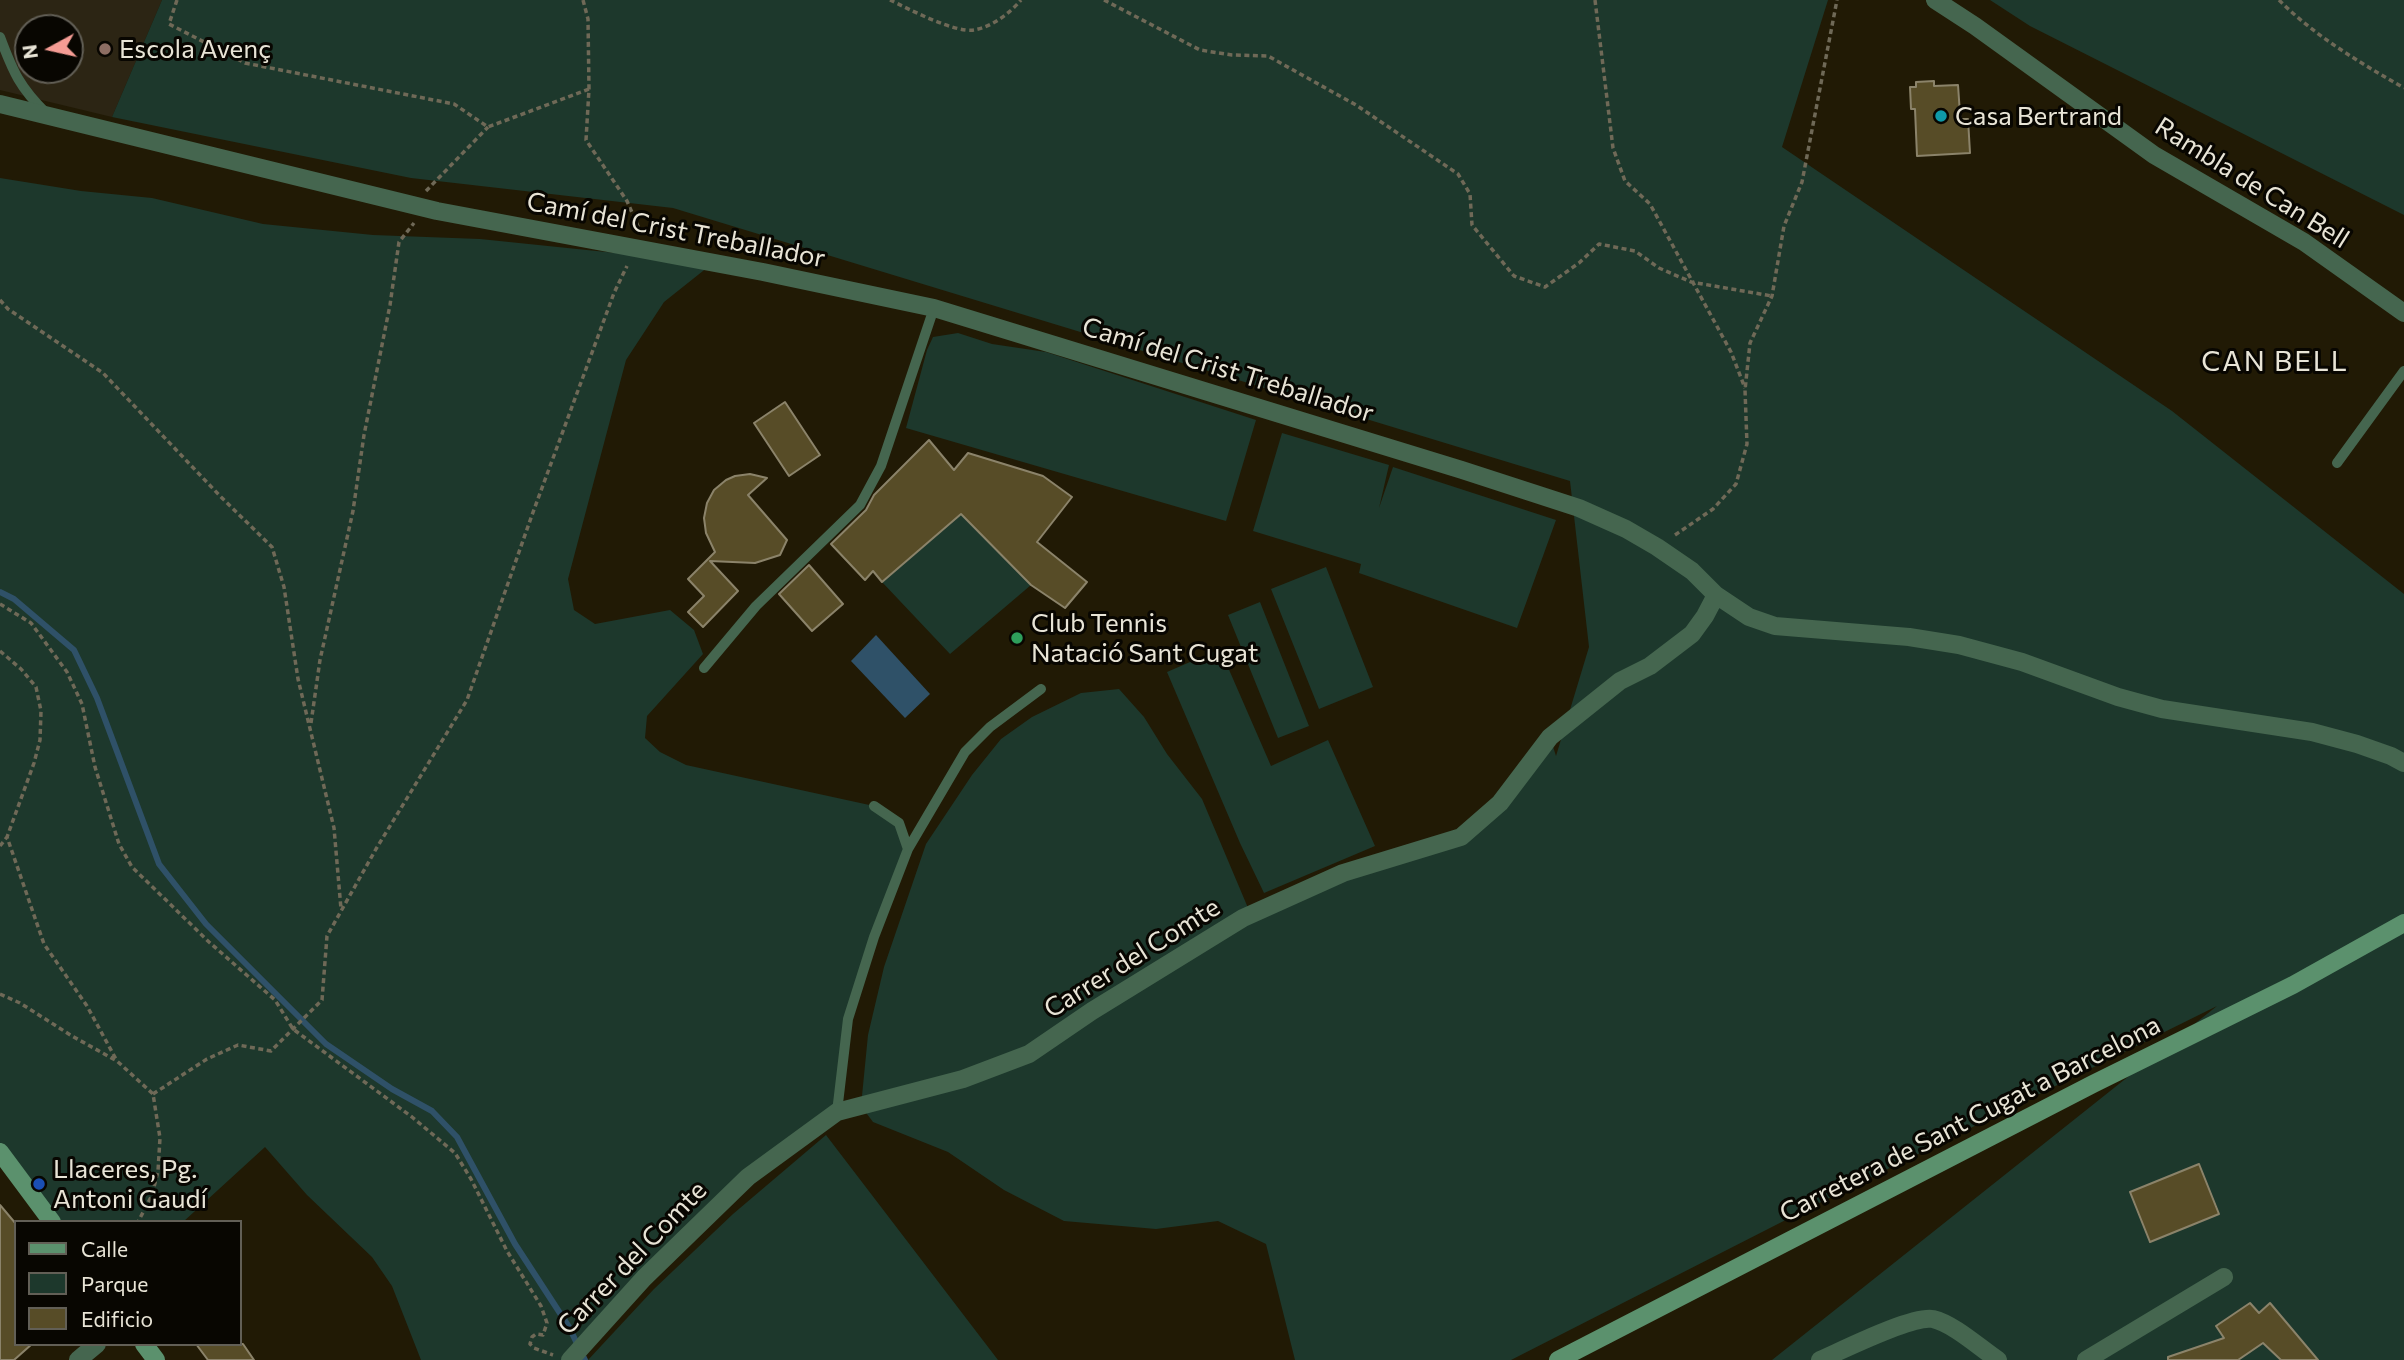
<!DOCTYPE html>
<html>
<head>
<meta charset="utf-8">
<style>
  body { margin:0 }
  #map { position:relative; width:2404px; height:1360px; overflow:hidden; background:#211a05; font-family:Commissioner,sans-serif }
  canvas { display:block }
  .legend { position:absolute; left:14px; top:1220px; width:228px; height:126px; box-sizing:border-box; background:#080601; border:2px solid #625f56; margin:0; padding:9px 12px; list-style:none; font-size:21px; color:#e8e4d6 }
  .legend li { display:flex; align-items:center; gap:14px; height:35px }
  .legend b { width:35px; border:2px solid #625f56 }
  .north { position:absolute; left:14px; top:14px; width:70px; height:70px; box-sizing:border-box; background:#080601; border:2px solid #625f56; border-radius:50%; rotate:262deg; font-size:19px; font-weight:700; line-height:28px; text-align:center; color:#e8e4d6 }
  .north::after { content:''; display:block; margin:auto; width:24px; height:32px; background:#f59c94; clip-path:polygon(50% 0,100% 100%,50% 72%,0 100%) }
</style>
</head>
<body>
<div id="map">
<canvas width="2404" height="1360"></canvas>
<ul class="legend">
<li><b style="height:9px;background:#5b916d"></b>Calle</li>
<li><b style="height:19px;background:#1d382c"></b>Parque</li>
<li><b style="height:19px;background:#574c27"></b>Edificio</li>
</ul>
<div class="north">N</div>
</div>
<script>
const g = document.querySelector('canvas').getContext('2d');
g.lineJoin = 'round';
function paint(path, color) { g.fillStyle = color; g.fill(path, 'evenodd'); }
function strokePath(path, color, width, dash) { g.strokeStyle = color; g.lineWidth = width; g.lineCap = dash ? 'butt' : 'round'; g.setLineDash(dash || []); g.stroke(path); }
function drawText(font, color, halo, rows, align = 'center') {
  g.font = font + ' Commissioner,sans-serif'; g.lineWidth = 6; g.setLineDash([]); g.textBaseline = 'middle'; g.strokeStyle = halo; g.fillStyle = color; for (const [text, x, y, turn = 0] of rows) {
    g.save(); g.translate(x, y); g.rotate((+turn || 0) * Math.PI / 180); g.textAlign = isNaN(turn) ? turn : align; if (halo) g.strokeText(text, 0, 0); g.fillText(text, 0, 0); g.restore();
  }
}
paint(new Path2D(`
  M0,0H162L112,117L0,90ZM28,28H70V70H28Z`), '#2c2514');
paint(new Path2D(`
  M162,0H1828L1782,147L2172,411L2404,594V1360H1772L2217,1006L1819,1203L1511,1360H1295L1266,1244L1218,1221L1156,1229L1064,1221L1004,1190L948,1152L873,1122L861,1106L868,1035L884,967L926,844L972,775L1001,739L1032,717L1081,693L1119,689L1144,717L1167,754L1202,799L1251,915L1461,837L1550,737L1556,756L1589,647L1570,481L673,208L411,178L112,117Z
  M1990,0H2404V215L2030,26Z
  M0,178L81,191L152,198L263,224L373,235L480,239L713,263L664,302L626,360L568,579L574,610L595,624L670,610L694,630L703,654L647,716L645,738L660,752L686,765L874,806L899,823L908,849L848,1019L837,1112L748,1177L571,1360H421L392,1286L372,1257L307,1195L265,1147L183,1222H52L0,1152Z
  M958,333L992,344L1046,352L1256,420L1226,521L906,428L927,350L933,337Z
  M1282,433L1389,465L1379,508L1393,467L1556,520L1517,628L1359,573L1361,564L1253,531Z
  M961,514L1031,585L950,654L882,582Z
  M1326,567L1373,687L1319,709L1271,589Z
  M1260,602L1309,726L1278,738L1228,615Z
  M1220,649L1271,766L1328,740L1375,846L1264,893L1240,843L1167,672Z
  M826,1135L998,1360H588L654,1289L733,1214Z`), '#1d382c');
paint(new Path2D(`
  M876,635L930,694L905,718L851,661Z`), '#2f5168');
strokePath(new Path2D(`
  M0,592L14,599L74,650L97,698L159,864L206,924L326,1044L392,1089L432,1111L457,1137L515,1244L569,1327L585,1360`), '#2f5168', 6);
const building = new Path2D(`
  M1934,81V86L1958,85L1960,114L1961,119H1968L1970,153L1917,156L1915,109H1911L1910,87H1916V82Z
  M785,402L820,455L789,476L754,423Z
  M929,440L954,470L968,453L1043,476L1072,497L1037,542L1087,582L1065,608L1031,585L961,514L882,582L873,571L865,580L831,544L866,510L874,495Z
  M750,474L767,478L748,495L787,540L780,555L755,563L710,561L738,591L703,627L688,612L704,596L688,579L715,552L706,533L704,518L707,503L714,490L726,480L735,476Z
  M809,565L843,604L812,631L779,594Z
  M2199,1164L2219,1214L2150,1242L2130,1192Z
  M0,1205L16,1224V1344H32L14,1360H0Z
  M2250,1303L2259,1313L2270,1303L2318,1360H2281L2263,1343L2238,1360H2168V1357L2224,1338L2216,1326Z
  M196,1344H243L254,1360H208Z`);
paint(building, '#574c27');
strokePath(building, '#8b836a', 2);
strokePath(new Path2D(`
  M177,0L169,24L245,63L454,104L488,127L589,89
  M583,0L588,19L589,89L586,140L627,201L640,231
  M890,0C909,9 954,33 974,30C992,27 1010,13 1021,0
  M1104,0L1200,50L1232,55L1268,56L1356,105L1458,174L1470,194L1472,225L1514,276L1545,287L1579,263L1599,244L1635,251L1659,268L1691,282L1772,296
  M1595,0L1613,148L1625,181L1650,204L1731,352L1745,388
  M2279,0C2316,37 2359,62 2404,88
  M426,191L488,127
  M0,300L8,309L103,373L221,497L272,547L284,587L298,679L334,828L341,909
  M1675,535L1713,509L1736,484L1747,444L1745,390L1750,343L1772,296L1784,226L1802,182L1837,0
  M0,604L31,623L67,672L82,704L95,767L119,844L132,867L209,942L275,1000L293,1029L412,1117L455,1153L471,1179L507,1251L541,1306L547,1323L543,1335L536,1334L532,1337L530,1344L534,1348L553,1355
  M0,651L21,669L36,687L41,711L40,740L34,763L7,837L44,944L87,1006L117,1061
  M311,723L320,660L353,511L364,435L390,305L399,242L414,223
  M0,846L7,837
  M0,994L20,1003L72,1036L117,1061L153,1094L160,1138L158,1171L152,1195L138,1222
  M153,1094L207,1059L238,1045L271,1051L322,1000L327,936L376,849L467,700L532,515L614,293L627,266`), '#6f6957', 3.5, [5, 3.5]);
strokePath(new Path2D(`
  M0,37C13,72 20,88 47,114
  M2337,463L2404,371
  M704,668L756,606L860,505L881,466L934,308
  M908,849L965,752L990,727L1041,689
  M837,1112L848,1019L874,937L908,849L899,823L874,806`), '#45664f', 10);
strokePath(new Path2D(`
  M1935,0L1975,26L2154,155L2304,242L2404,313
  M0,104L437,211L763,272L934,308L1462,470L1579,508L1626,529L1657,547L1692,571L1716,595L1749,617L1775,626L1909,637L1959,645L2022,662L2118,697L2162,709L2312,732L2357,744L2391,756L2404,763
  M78,1360L97,1344
  M570,1360L644,1278L748,1177L837,1112L963,1079L1029,1054L1092,1011L1243,918L1343,873L1461,837L1500,803L1550,737L1620,681L1650,666L1692,634L1705,616L1716,595
  M1820,1360C1843,1350 1912,1315 1933,1319C1954,1324 1980,1348 1998,1360
  M2086,1360L2224,1277`), '#45664f', 18);
strokePath(new Path2D(`
  M0,1152L52,1222
  M144,1344L156,1360
  M1558,1360L2093,1084L2293,985L2404,923`), '#5b916d', 18);
for (const [x, y, r, color] of [
  [105,49,7,"#8d6e63"],
  [1941,116,7,"#0f9aa8"],
  [1017,638,7,"#2e9e5b"],
  [39,1184,7,"#1a4fb4"]
]) { const dot = new Path2D(); dot.arc(x, y, r, 0, 2 * Math.PI); g.fillStyle = color; g.fill(dot); strokePath(dot, '#080601', 2.5); }
drawText('26px', '#e8e4d6', '#080601', [
  ["Escola Avenç",119,49],
  ["Casa Bertrand",1955,116],
  ["Club Tennis",1031,623],
  ["Natació Sant Cugat",1031,653],
  ["Llaceres, Pg.",53,1169],
  ["Antoni Gaudí",53,1199]
], 'left');
drawText('26px', '#e8e4d6', '#080601', [
  ["Rambla de Can Bell",2252,183,32],
  ["Camí del Crist Treballador",676,230,11],
  ["Camí del Crist Treballador",1228,370,17],
  ["Carrer del Comte",1132,958,-32],
  ["Carretera de Sant Cugat a Barcelona",1970,1119,-27],
  ["Carrer del Comte",632,1258,-46]
]);
g.letterSpacing = '2px';
drawText('28px', '#e8e4d6', '#080601', [
  ["CAN BELL",2275,362]
]);
g.letterSpacing = '0px';
</script>
</body>
</html>
